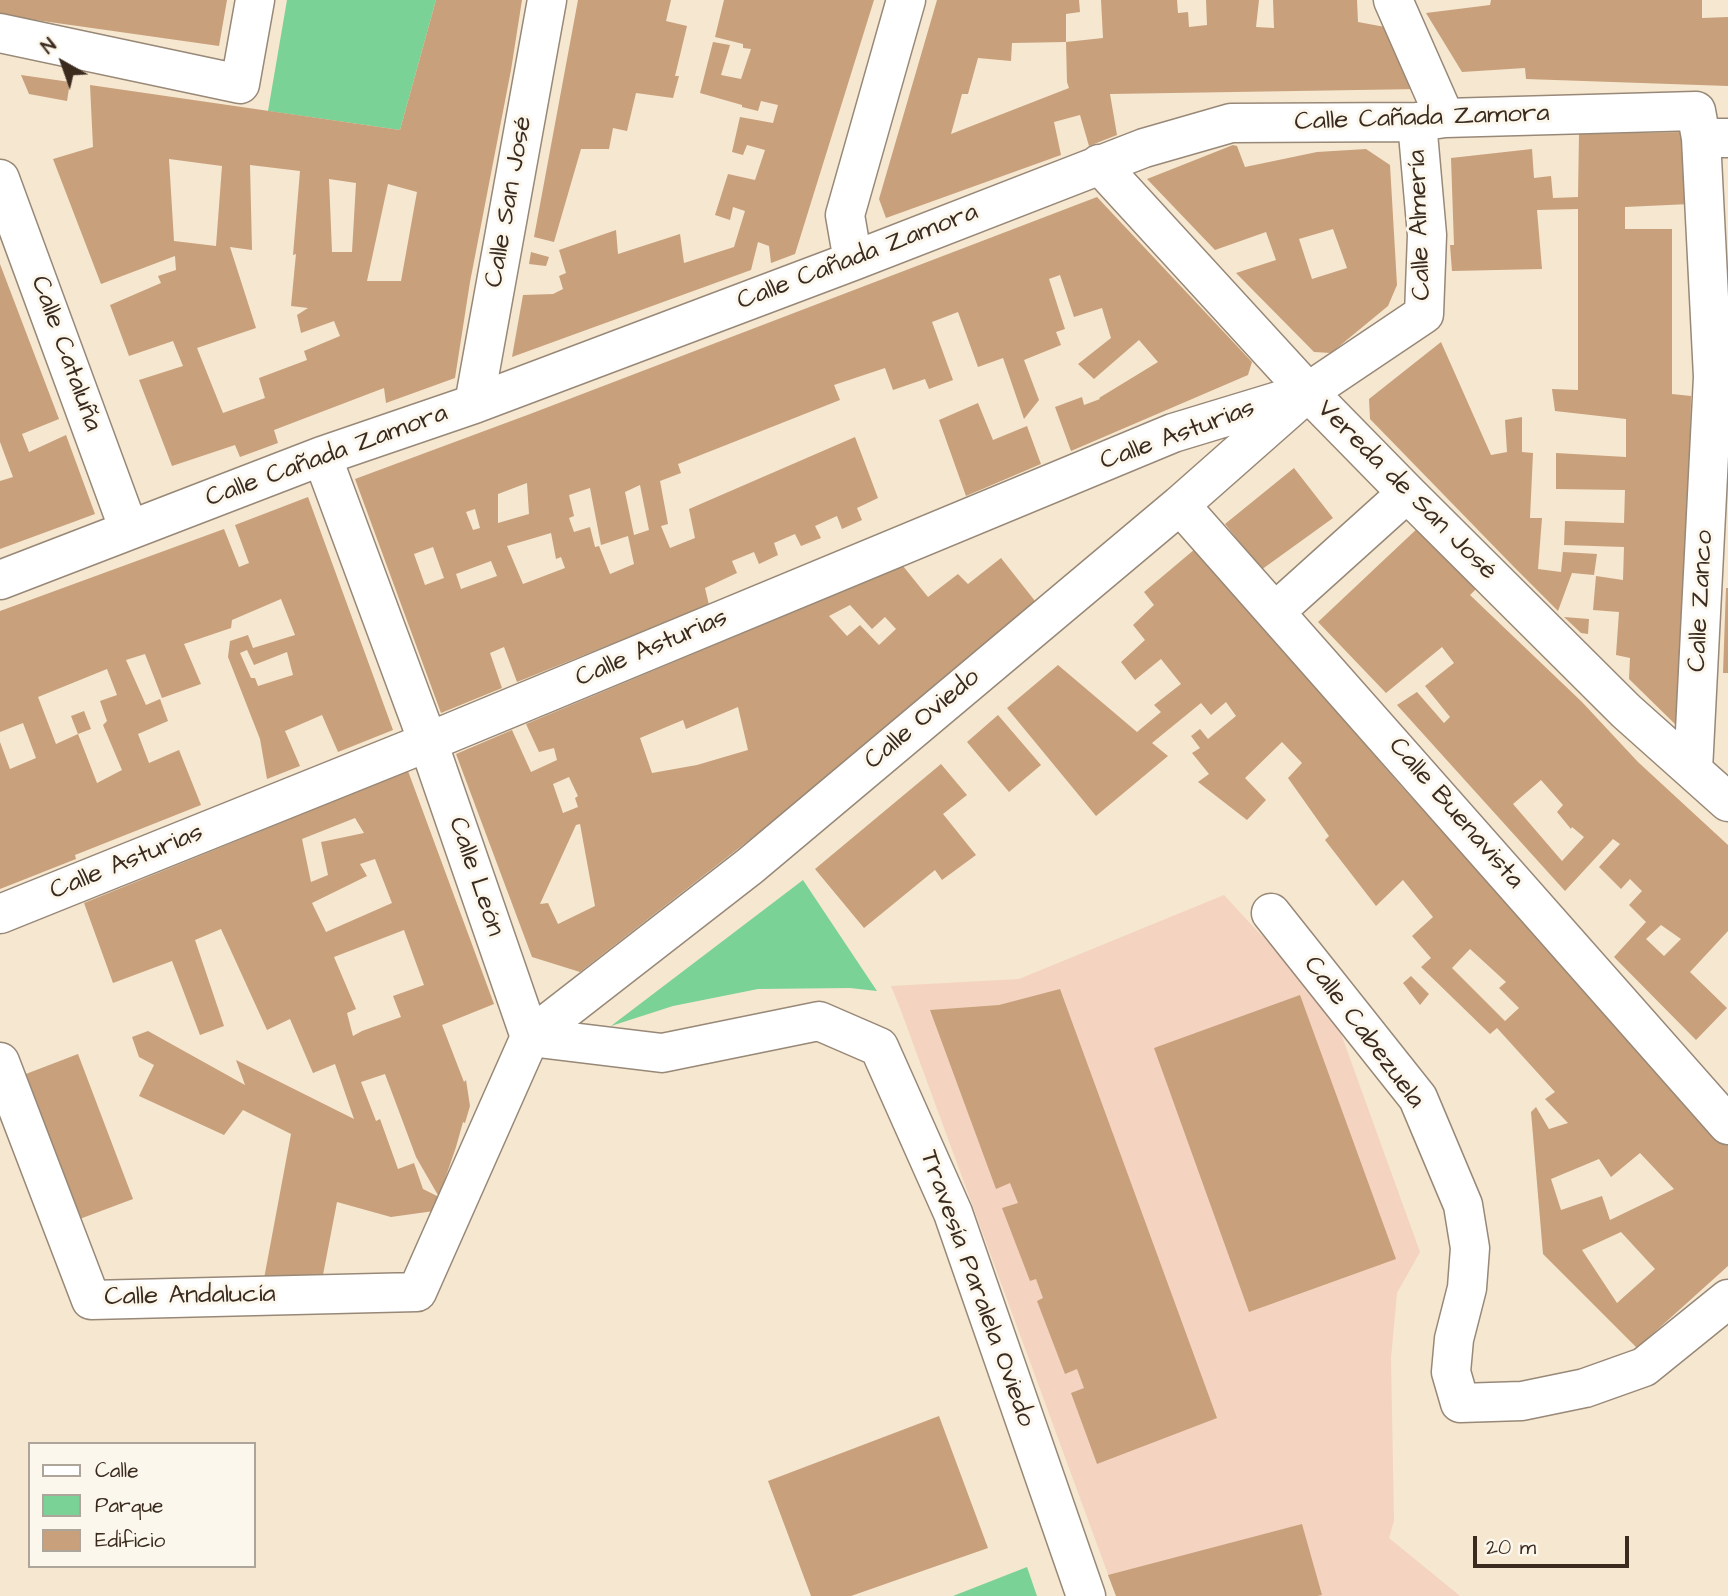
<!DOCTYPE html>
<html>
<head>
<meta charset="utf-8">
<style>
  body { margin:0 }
  #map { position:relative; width:1728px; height:1596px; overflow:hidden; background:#f6e7d0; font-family:"Architects Daughter",sans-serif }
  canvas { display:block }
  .legend { position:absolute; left:28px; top:1442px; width:228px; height:126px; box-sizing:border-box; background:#fbf7ec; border:2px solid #aea59a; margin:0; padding:9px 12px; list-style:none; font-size:21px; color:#3b2a1e }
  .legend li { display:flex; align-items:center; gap:14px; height:35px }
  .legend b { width:35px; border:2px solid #aea59a }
  .north { position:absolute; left:28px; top:28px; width:70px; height:70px; -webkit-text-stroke:5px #fbf7ec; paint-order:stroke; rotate:320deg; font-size:19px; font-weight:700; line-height:28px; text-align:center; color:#3b2a1e }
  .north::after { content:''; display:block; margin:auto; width:24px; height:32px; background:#3b2a1e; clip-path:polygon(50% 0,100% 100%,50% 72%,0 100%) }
  .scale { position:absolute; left:1473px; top:1536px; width:156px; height:32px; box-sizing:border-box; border:4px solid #3b2a1e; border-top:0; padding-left:9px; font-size:21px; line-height:24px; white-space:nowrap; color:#3b2a1e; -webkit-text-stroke:5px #fbf7ec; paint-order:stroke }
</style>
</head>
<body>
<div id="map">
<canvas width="1728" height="1596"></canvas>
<ul class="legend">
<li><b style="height:9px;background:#fff"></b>Calle</li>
<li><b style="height:19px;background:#7bd296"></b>Parque</li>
<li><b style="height:19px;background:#c8a07b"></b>Edificio</li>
</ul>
<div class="north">N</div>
<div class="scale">20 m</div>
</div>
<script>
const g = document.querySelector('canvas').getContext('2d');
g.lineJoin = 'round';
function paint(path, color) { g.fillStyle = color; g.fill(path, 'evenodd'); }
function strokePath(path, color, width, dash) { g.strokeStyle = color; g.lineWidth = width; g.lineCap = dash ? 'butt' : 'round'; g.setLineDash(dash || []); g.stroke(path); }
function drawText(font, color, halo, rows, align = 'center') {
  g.font = font + ' "Architects Daughter",sans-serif'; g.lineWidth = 6; g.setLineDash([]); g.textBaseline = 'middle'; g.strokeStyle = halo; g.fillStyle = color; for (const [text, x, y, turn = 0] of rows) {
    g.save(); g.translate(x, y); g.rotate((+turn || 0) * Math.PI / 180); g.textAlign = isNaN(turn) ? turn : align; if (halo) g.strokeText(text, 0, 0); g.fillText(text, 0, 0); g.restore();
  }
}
paint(new Path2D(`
  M1224,895L1260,934L1323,984L1420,1252L1397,1293L1391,1358L1394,1521L1389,1538L1460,1596H1116L900,1008L891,986L1019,979Z`), '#f4d3c0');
paint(new Path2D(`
  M287,0H436L400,130L268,111Z
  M803,880L877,991L850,988L758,989L673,1006L611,1026Z
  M1027,1567L1037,1596H953Z`), '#7bd296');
paint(new Path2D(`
  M0,0H227L219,46L0,15Z
  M436,0H522L511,70L470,282L455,378L386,403L384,388L274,430L278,443L240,457L235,445L172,466L139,380L183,366L173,341L129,356L110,305L161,283L158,276L176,270L175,256L101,284L53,159L93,147L90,85L400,130ZM169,159L222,166L216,246L174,241ZM250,165L300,171L293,255L296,254L291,306L308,308L297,315L301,333L334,321L340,336L304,351L307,360L259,378L265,398L223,413L197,348L256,328L230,247L252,250ZM329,179L356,183L352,252H332ZM388,184L417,192L401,281H367Z
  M578,0H671L666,21L687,26L675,76H679L673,98L636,93L627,131L613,128L609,149H581L554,242L534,237Z
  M724,0H874L795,254L771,263L769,246L758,242L751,270L512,357L523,295L553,294L563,289L559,276L566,273L559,250L616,230L618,254L680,234L684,263L734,247L745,211L733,207L730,220L715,215L728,174L755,180L765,150L747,145L743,155L732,152L740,117L773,123L778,105L761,101L758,111L742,107V105L700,93L713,42L730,45L721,75L741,79L751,49L743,48V44L715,37Z
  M937,0H1079L1080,12L1066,14V42L1103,38L1101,0H1177L1178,13L1188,12L1189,27L1207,25L1206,0H1259L1256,27L1274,28L1273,0H1357L1358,22L1385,27L1419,89L1110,94L1117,135L1089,146L1080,115L1054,122L1061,155L886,218L879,199ZM1066,42L1067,82L1069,88L951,134L962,94H968L978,58L1011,61L1012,43Z
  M1491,0H1702V18L1728,17V86L1526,79L1525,68L1462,72L1426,13L1490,5Z
  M21,75L70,82L67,101L29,94Z
  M1684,132L1690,204L1625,207V229H1672V394L1691,396L1690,461L1676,725L1629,679L1630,658L1616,655L1619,612L1593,610L1596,576L1623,580L1624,547L1564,545L1565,521L1624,523L1625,490L1556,489V453L1626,457V419L1555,411L1552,389L1578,390V209L1537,210L1542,269L1452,271L1450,245H1454L1451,158L1532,149L1534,178L1551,176L1553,198L1578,197L1579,134Z
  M1233,145L1237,146L1245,167L1317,152L1366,149L1390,165L1397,285L1388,306L1331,353L1314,352L1236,273L1276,260L1266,232L1215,250L1147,179ZM1333,229L1347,268L1312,279L1299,239Z
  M1097,197L1252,362L1248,375L1071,451L1055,407L1082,397L1084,405L1100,399L1099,398L1158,362L1139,340L1094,379L1078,364L1111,338L1102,308L1074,317L1060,275L1049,279L1065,329L1056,332L1061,345L1024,360L1039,400L1024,419L1003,358L978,367L958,312L932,322L953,380L929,389L925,379L893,390L885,368L834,385L840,400L678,464L681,473L660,481L668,524L661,526L670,548L695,538L689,509L855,437L878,498L857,508L862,520L842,529L837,516L815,526L821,538L801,546L795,534L774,543L778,555L759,564L754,552L732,561L737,573L705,588L709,605L517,682L504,647L490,653L502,688L441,713L355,479L530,414ZM527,483L529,514L498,523V494ZM640,485L649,530L634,535L625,492ZM590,488L601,545L628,536L634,564L610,574L599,546L595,547L590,527L574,532L569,518L574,516L569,495ZM475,509L480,528L473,530L466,512ZM551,533L556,559L561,557L565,568L523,584L507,546ZM433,547L444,578L425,585L414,554ZM491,561L497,576L461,589L456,574Z
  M531,252L549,257L546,266L529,264Z
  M0,264L59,419L22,434L29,452L66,435L95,514L0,549V481L13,477L0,442Z
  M1441,342L1491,455L1507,452L1505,420L1522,417V452L1533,453L1530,518H1542L1538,569L1561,572L1563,552L1597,554L1594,575L1572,573L1558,611L1514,567L1370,419L1369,399Z
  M978,403L993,440L1027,426L1041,464L966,496L939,420Z
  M1294,468L1333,518L1261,570L1225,524Z
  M308,497L393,730L338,752L322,715L285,731L300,766L267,779L260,739L228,657L230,641L248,635L253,648L295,635L281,599L232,620L231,628L184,644L201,684L162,698L145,654L126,660L146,705L160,699L168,721L138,734L149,763L179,750L201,805L75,855L76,859L0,889V742L10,769L36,758L23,723L0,732V611L224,529L239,567L249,563L235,525ZM247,650L254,665L287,652L293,675L258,686L255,678H251L240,653ZM107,669L117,695L100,701L107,721L103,725L122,770L97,783L78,734L91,729L84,711L71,716L78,734L56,744L38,697Z
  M1421,525L1480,585L1470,595L1582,702L1638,762L1728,845V931L1690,972L1727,1008L1696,1040L1614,957L1646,922L1629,905L1642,891L1630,879L1621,889L1599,867L1620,844L1613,839L1565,891L1397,705L1417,692L1444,723L1450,717L1425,686L1454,663L1442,647L1386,693L1318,622ZM1541,780L1563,805L1557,812L1571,829L1572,827L1584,837L1562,861L1513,804ZM1661,925L1681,939L1664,956L1646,939Z
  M1195,549L1402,787L1728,1144V1266L1637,1348L1543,1254L1531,1112L1536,1107L1549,1129L1568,1123L1545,1099L1555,1092L1497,1028L1490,1034L1421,967L1431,958L1412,936L1433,917L1403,880L1376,906L1325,840L1329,836L1288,778L1302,763L1282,742L1245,778L1266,800L1247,820L1198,782L1209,774L1192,753L1200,748L1191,736L1200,729L1208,739L1236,716L1226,702L1211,715L1201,703L1152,743L1168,756L1096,816L1007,708L1058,665L1137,732L1161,712L1154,705L1181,684L1161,659L1135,680L1121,662L1145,640L1133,625L1154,605L1144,592ZM1470,949L1506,982L1499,988L1519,1008L1505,1021L1452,968ZM1640,1153L1674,1189L1610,1220L1602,1196L1561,1210L1551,1179L1599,1159L1611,1177ZM1621,1232L1655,1269L1617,1303L1582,1250Z
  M1001,558L1035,601L766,827L580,972L532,957L456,754L512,730L531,772L557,760L554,748L539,752L526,724L903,566L928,597L958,574L968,584ZM850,605L872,629L885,617L896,629L879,645L860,625L847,636L829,616ZM738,707L748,750L697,765L652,773L640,738L683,720L686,729ZM569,777L578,796L575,798L578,807L563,813L553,784ZM580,824L595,906L558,924L548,903L540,904L576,825Z
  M1726,588H1728V673H1723Z
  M1564,617L1589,619L1588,634L1581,633Z
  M998,715L1041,765L1009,792L967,742Z
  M941,764L967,795L943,814L976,855L942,880L935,870L864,928L815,869Z
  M408,771L494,1004L442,1025L464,1082L466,1080L470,1106L465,1123L463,1122L456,1147L434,1211L391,1217L337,1202L322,1280L263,1284L291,1134L243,1110L224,1135L139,1096L154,1065L139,1057L132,1037L148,1031L245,1085L236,1060L354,1119L335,1064L313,1073L290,1019L267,1030L221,929L195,940L224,1026L200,1035L172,961L113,983L84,903ZM355,818L364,833L321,842L328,875L311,882L302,839ZM375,859L392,903L326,932L312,903L367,876L360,864ZM404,930L424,985L393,996L401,1017L362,1031L353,1036L347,1013L356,1009L334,957ZM385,1074L416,1157L439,1197L423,1189L414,1163L398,1169L380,1119L376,1121L361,1082Z
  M1411,976L1429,994L1420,1005L1403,983Z
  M1060,989L1217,1418L1097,1464L1071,1393L1084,1388L1077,1369L1065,1374L1037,1301L1043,1298L1036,1279L1030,1281L1002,1208L1018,1203L1010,1183L996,1189L930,1010L999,1005Z
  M1300,995L1396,1259L1249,1312L1154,1048Z
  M78,1054L133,1199L69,1223L18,1077Z
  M939,1416L988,1548L851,1596H811L768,1481Z
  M1302,1524L1322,1595L1317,1596H1116L1108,1575Z`), '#c8a07b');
const street = new Path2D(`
  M1393,0L1445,118
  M0,33L240,84L255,0
  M1099,164L1308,392L1407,493L1626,711L1728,802
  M0,179L129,530
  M853,261L845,215L906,0
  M474,404L547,0
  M1180,505L1728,1125
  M0,580L322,456L474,404L853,261L1144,148L1231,123L1417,122L1445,118L1696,111L1701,138H1728
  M1276,611L1407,493
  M1693,770L1713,377L1701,138
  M1271,913L1418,1098L1463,1205L1470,1248L1467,1288L1454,1339L1451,1372L1460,1403L1522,1401L1585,1388L1644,1367L1728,1299
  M0,914L428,742L1173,433L1308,392
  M530,1037L750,866L1180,505L1308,392L1424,314L1427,235L1417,122
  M530,1037L662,1053L819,1021L879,1047L953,1213L1086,1596
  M0,1062L91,1300L417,1292L530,1037L428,742L322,456`);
strokePath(street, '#988877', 41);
strokePath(street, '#fff', 38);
drawText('26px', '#3b2a1e', '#fbf7ec', [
  ["Calle Cañada Zamora",1422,119,-2],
  ["Calle San José",510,202,-80],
  ["Calle Almería",1421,225,-92],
  ["Calle Cañada Zamora",858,258,-21],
  ["Calle Cataluña",65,354,70],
  ["Calle Asturias",1178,436,-20],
  ["Calle Cañada Zamora",327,457,-20],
  ["Vereda de San José",1406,491,45],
  ["Calle Zanco",1702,601,-87],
  ["Calle Asturias",652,649,-23],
  ["Calle Oviedo",923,720,-40],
  ["Calle Buenavista",1455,814,49],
  ["Calle Asturias",127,863,-22],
  ["Calle León",475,877,71],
  ["Calle Cabezuela",1363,1033,53],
  ["Travesía Paralela Oviedo",976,1289,70],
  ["Calle Andalucía",190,1297,-1]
]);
</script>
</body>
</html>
